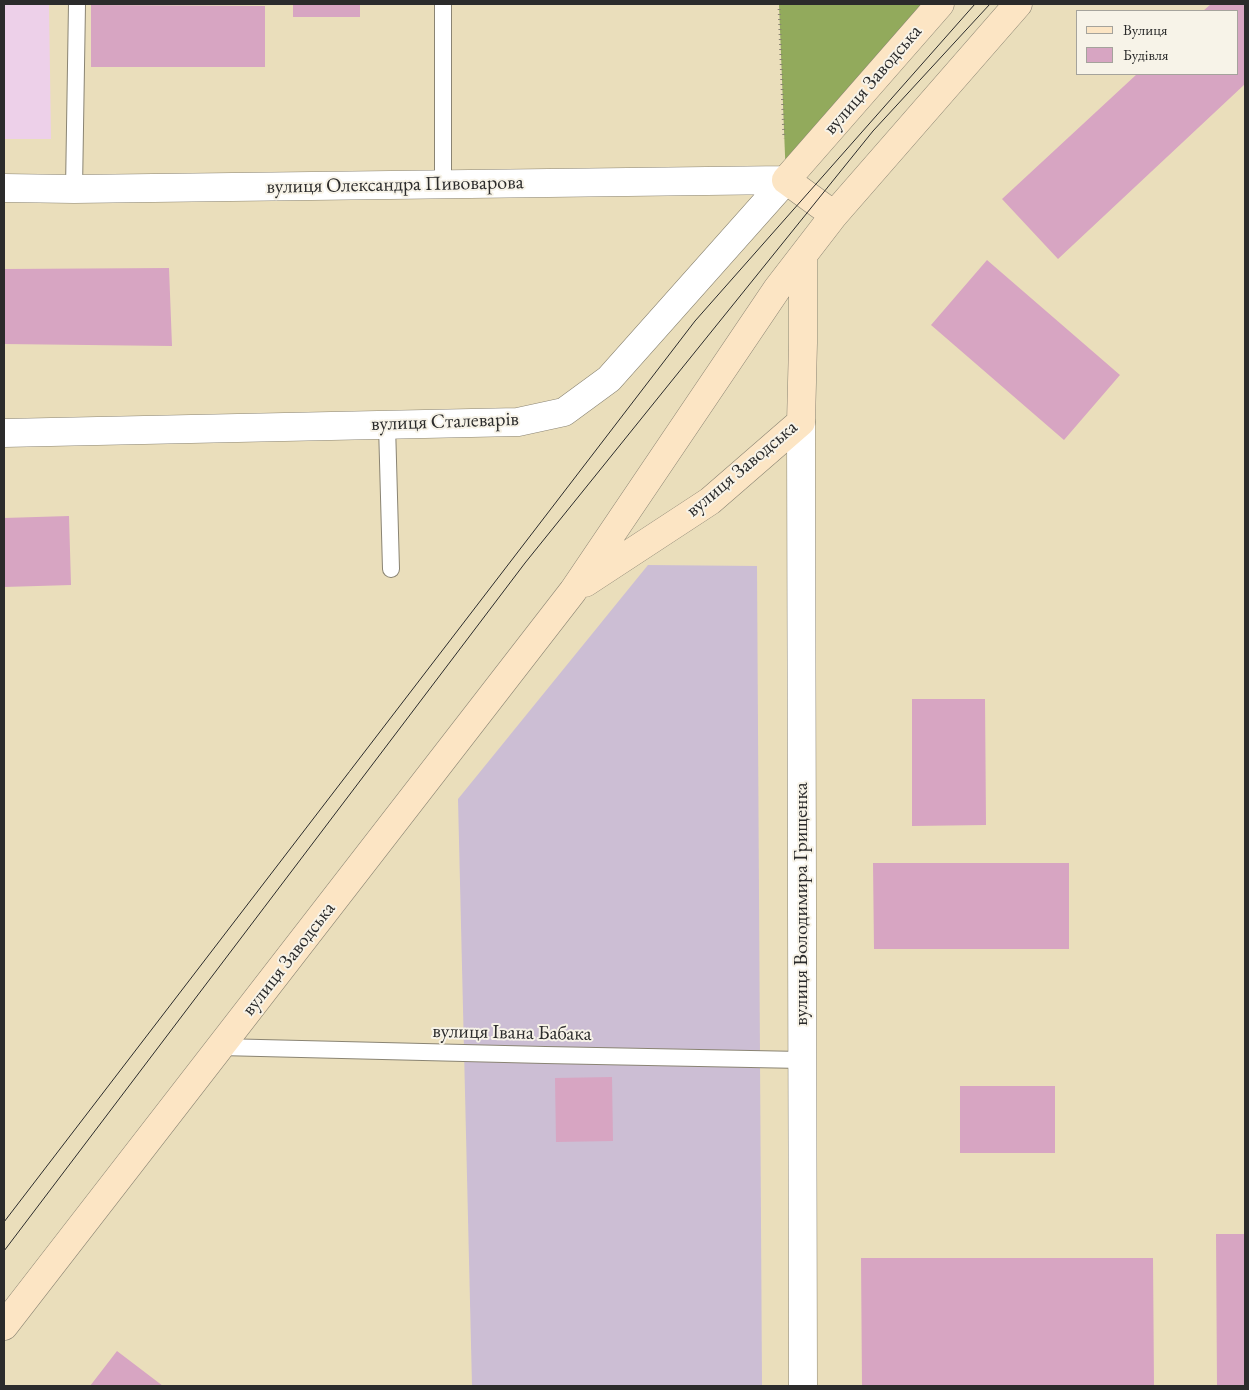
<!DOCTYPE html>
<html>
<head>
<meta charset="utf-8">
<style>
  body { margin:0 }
  #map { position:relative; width:1249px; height:1390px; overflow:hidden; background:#eadebb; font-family:"EB Garamond",serif }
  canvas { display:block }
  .frame { position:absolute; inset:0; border:5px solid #2b2b2b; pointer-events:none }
  .legend { position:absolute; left:1076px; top:10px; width:162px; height:65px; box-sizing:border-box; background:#f7f3e8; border:1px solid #a5a39c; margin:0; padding:6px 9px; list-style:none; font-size:15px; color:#2b2b2b }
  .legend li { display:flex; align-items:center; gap:10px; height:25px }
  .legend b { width:25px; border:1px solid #a5a39c }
</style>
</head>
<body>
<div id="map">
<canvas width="1249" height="1390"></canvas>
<div class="frame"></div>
<ul class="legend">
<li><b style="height:6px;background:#fce5c4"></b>Вулиця</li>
<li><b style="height:14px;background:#d7a5c2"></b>Будівля</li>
</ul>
</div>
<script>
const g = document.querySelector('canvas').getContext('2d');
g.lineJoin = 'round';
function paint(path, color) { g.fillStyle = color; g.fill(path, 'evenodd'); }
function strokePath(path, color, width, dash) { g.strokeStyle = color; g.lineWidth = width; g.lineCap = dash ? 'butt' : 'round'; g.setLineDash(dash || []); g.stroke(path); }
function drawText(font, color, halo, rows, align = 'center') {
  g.font = font + ' "EB Garamond",serif'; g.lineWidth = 4; g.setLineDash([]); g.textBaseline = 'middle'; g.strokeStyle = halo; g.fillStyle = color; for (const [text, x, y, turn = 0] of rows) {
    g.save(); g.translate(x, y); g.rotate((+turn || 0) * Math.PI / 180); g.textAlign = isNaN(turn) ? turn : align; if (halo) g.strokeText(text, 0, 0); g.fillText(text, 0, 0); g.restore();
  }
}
paint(new Path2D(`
  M4,4H49L51,139H4Z`), '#edd0e9');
paint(new Path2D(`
  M648,565L757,566L762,1386H472L458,799Z`), '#ccbed4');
paint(new Path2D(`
  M779,4H940L786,180Z`), '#92aa5c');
paint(new Path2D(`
  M293,4H360V17H293Z
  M1211,4H1245V84L1058,259L1002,199L1137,74H1238V11H1203Z
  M91,5L265,6V67H91Z
  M987,260L1120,375L1064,440L931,325Z
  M169,268L172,346L4,344V269Z
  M69,516L71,585L4,587V518Z
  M912,699H985L986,825L912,826Z
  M873,863H1069V949H874Z
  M612,1077L613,1141L556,1142L555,1078Z
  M960,1086H1055V1153H960Z
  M1216,1234H1245V1386H1217Z
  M861,1258H1153L1154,1386H862Z
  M117,1351L163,1386H90Z`), '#d7a5c2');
const service = new Path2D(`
  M443,4V184
  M74,189L77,4
  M387,425L391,569
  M220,1047L545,1055L802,1060`);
const minor = new Path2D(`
  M801,422L803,1386`);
const tertiary = new Path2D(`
  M4,188L74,189L786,180
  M4,433L518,422L564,412L609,379L786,180`);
const secondary = new Path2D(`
  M834,215L1018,4
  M585,583L710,501L801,422L803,343V258
  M4,1326L573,591L777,289L834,215L786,180L940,4`);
strokePath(service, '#8a8473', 18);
strokePath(minor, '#8a8473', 29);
strokePath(tertiary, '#8a8473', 29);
strokePath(secondary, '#8a8473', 29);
strokePath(new Path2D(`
  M779,4L784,139`), '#8a8473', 3, [1, 4]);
strokePath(service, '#fff', 16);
strokePath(minor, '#fff', 28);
strokePath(tertiary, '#fff', 28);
strokePath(secondary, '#fce5c4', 28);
strokePath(new Path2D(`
  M4,1222L695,321L975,4
  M4,1251L525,563L873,131L990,4`), '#2b2b2b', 1);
drawText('20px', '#2b2b2b', '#f7f3e8', [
  ["вулиця Заводська",873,80,-49],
  ["вулиця Олександра Пивоварова",395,185,-1],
  ["вулиця Сталеварів",445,422,-2],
  ["вулиця Заводська",742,469,-40],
  ["вулиця Володимира Грищенка",802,904,-90],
  ["вулиця Заводська",289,959,-52],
  ["вулиця Івана Бабака",512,1033,1]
]);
</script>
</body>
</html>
